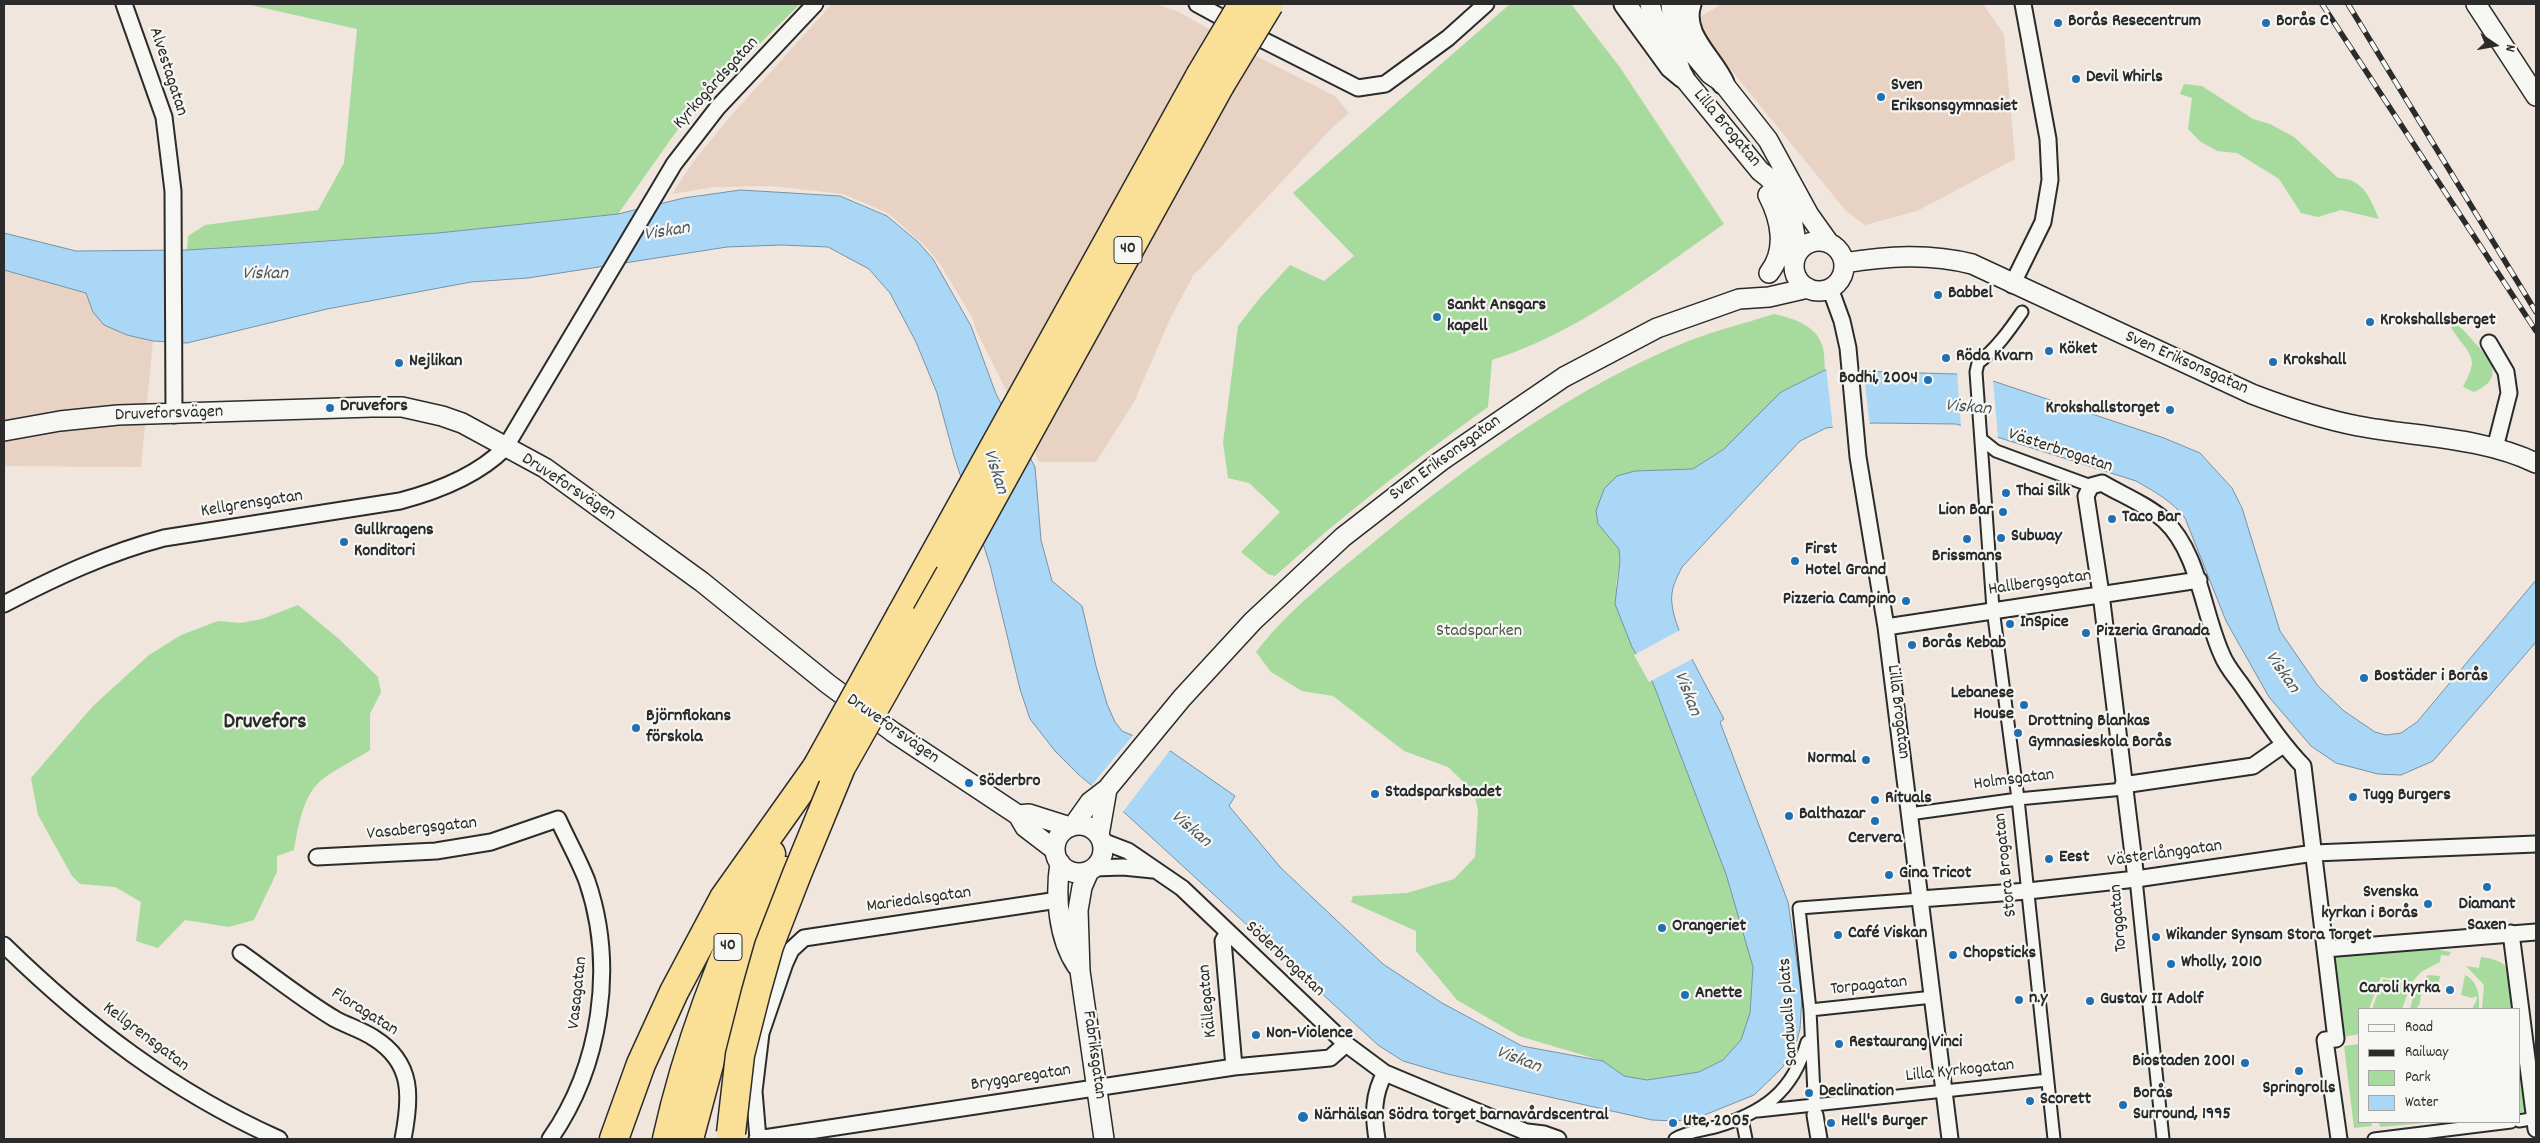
<!DOCTYPE html>
<html>
<head>
<meta charset="utf-8">
<style>
  body { margin:0 }
  #map { position:relative; width:2540px; height:1143px; overflow:hidden; background:#f0e6dd; font-family:Dekko,sans-serif }
  canvas { display:block }
  .frame { position:absolute; inset:0; border:5px solid #2b2b2b; pointer-events:none }
  .legend { position:absolute; left:2358px; top:1008px; width:162px; height:115px; box-sizing:border-box; background:#f6f6f2; border:1px solid #a5a5a2; margin:0; padding:6px 9px; list-style:none; font-size:15px; color:#2b2b2b }
  .legend li { display:flex; align-items:center; gap:10px; height:25px }
  .legend b { width:25px; border:1px solid #a5a5a2 }
  .north { position:absolute; left:2470px; top:20px; width:50px; height:50px; -webkit-text-stroke:4px #f6f6f2; paint-order:stroke; rotate:102deg; font-size:14px; font-weight:700; line-height:20px; text-align:center; color:#2b2b2b }
  .north::after { content:''; display:block; margin:auto; width:18px; height:22px; background:#2b2b2b; clip-path:polygon(50% 0,100% 100%,50% 72%,0 100%) }
</style>
</head>
<body>
<div id="map">
<canvas width="2540" height="1143"></canvas>
<div class="frame"></div>
<ul class="legend">
<li><b style="height:6px;background:#f6f6f2"></b>Road</li>
<li><b style="height:6px;background:#2b2b2b"></b>Railway</li>
<li><b style="height:14px;background:#a7db9d"></b>Park</li>
<li><b style="height:14px;background:#aad7f6"></b>Water</li>
</ul>
<div class="north">N</div>
</div>
<script>
const g = document.querySelector('canvas').getContext('2d');
g.lineJoin = 'round';
function paint(path, color) { g.fillStyle = color; g.fill(path, 'evenodd'); }
function strokePath(path, color, width, dash) { g.strokeStyle = color; g.lineWidth = width; g.lineCap = dash ? 'butt' : 'round'; g.setLineDash(dash || []); g.stroke(path); }
function drawText(font, color, halo, rows, align = 'center') {
  g.font = font + ' Dekko,sans-serif'; g.lineWidth = 4.5; g.setLineDash([]); g.textBaseline = 'middle'; g.strokeStyle = halo; g.fillStyle = color; for (const [text, x, y, turn = 0] of rows) {
    g.save(); g.translate(x, y); g.rotate((+turn || 0) * Math.PI / 180); g.textAlign = isNaN(turn) ? turn : align; if (halo) g.strokeText(text, 0, 0); g.fillText(text, 0, 0); g.restore();
  }
}
paint(new Path2D(`
  M832,4H1157L1179,12L1258,57L1335,96L1349,113L1331,129L1201,268L1194,274L1170,319L1134,402L1096,462H1039L1029,436L976,330L972,317L940,264L926,247L888,213L843,194L772,186L715,187L672,194L693,162L729,118Z
  M1722,4H1983L2004,34L2015,159L1917,211L1865,225L1846,211L1696,27V19Z
  M4,270L86,293L93,312L127,335L153,341L141,467L4,466Z`), '#e8d2c4');
paint(new Path2D(`
  M246,4H800L688,115L618,214L438,233L187,250L188,236L205,225L318,210L344,163L357,29Z
  M1510,4H1571L1619,66L1724,224C1649,276 1580,332 1492,360L1488,407C1414,460 1343,515 1275,576L1268,574L1241,552L1280,512L1249,483L1228,478L1223,443L1238,326L1259,299L1290,265L1324,281L1354,256L1293,193Z
  M2184,84L2202,86L2253,119L2270,124L2294,137L2338,178C2364,179 2370,198 2379,219L2341,210L2318,217L2301,213L2279,179L2237,153L2217,151L2201,142L2188,129L2192,98L2180,94Z
  M1774,314C1792,318 1816,325 1822,345C1825,352 1824,362 1825,370L1781,392L1724,449L1693,469L1635,471L1598,524L1619,549L1620,561L1616,584L1632,647L1653,683L1726,874L1743,927L1753,967L1750,1013L1741,1040L1723,1060L1699,1072L1647,1080L1624,1076L1603,1061L1519,1036L1457,1000L1416,951V931L1351,902L1353,896L1407,893L1454,879L1475,857L1478,811L1474,792L1448,767L1404,751L1333,696L1302,691L1271,672L1256,652C1289,609 1334,575 1375,541C1471,463 1575,386 1691,340C1717,330 1746,323 1774,314Z
  M2453,323C2460,325 2468,335 2473,341C2491,360 2506,378 2474,392L2463,387C2466,381 2471,371 2472,364C2472,349 2454,338 2450,324Z
  M298,605L339,639L378,677L381,692L370,714V750C355,760 337,768 323,779C303,793 298,828 294,850L277,856V872L254,920L229,927L185,920L158,948L136,941L141,902L115,887L80,884L72,876L38,815L31,778L93,706L149,655L181,635L218,621L240,623L262,619Z
  M2419,946L2451,952L2449,956L2441,955L2440,962L2421,972L2412,982L2381,977L2369,1009H2359V1034L2343,1037L2333,956Z
  M2481,957C2517,961 2511,979 2515,1009H2482L2484,985L2466,966L2479,968Z
  M2428,975L2440,976L2437,991L2426,989L2423,986L2421,988L2422,991L2419,1006H2417L2418,1009H2410L2415,990Z
  M2465,975C2478,981 2480,996 2479,1009H2472L2477,999L2476,996L2472,998L2461,995Z
  M2383,979L2411,984L2402,1009H2372Z
  M2359,1044V1122H2371L2372,1126L2354,1128L2344,1046Z
  M2519,1044L2528,1104L2524,1111L2519,1114Z
  M2379,1122H2437L2380,1127Z`), '#a7db9d');
const water = new Path2D(`
  M741,190L840,196L887,216L918,242L933,259L971,326L996,394L1035,467L1041,540L1052,581L1082,606L1096,666L1107,704L1115,722L1122,731L1172,752L1235,796L1229,806L1281,868L1383,964L1442,1003L1522,1046L1603,1061L1624,1076L1647,1080L1699,1072L1723,1060L1741,1040L1750,1013L1753,967L1726,874L1653,683L1632,647L1615,604L1620,561L1619,549L1598,524L1596,511L1604,489L1617,476L1635,471L1693,469L1724,449L1781,392L1825,370L1956,374L1993,381L2164,438L2200,453L2232,488L2242,508L2280,631L2318,686L2344,711L2375,732L2386,735L2401,733L2417,722L2536,580V642L2433,761L2401,775L2378,774L2336,763L2311,746L2269,697L2226,621L2185,518C2172,501 2155,492 2136,481L1956,424L1873,423L1826,428L1800,441L1682,567C1676,579 1670,590 1672,604C1674,632 1710,692 1724,719L1720,722L1788,902L1802,997L1800,1029L1795,1047L1782,1068L1754,1095L1697,1118L1676,1121L1652,1120L1447,1074L1403,1061L1378,1045L1126,814L1078,774L1055,751L1030,719L1020,689L990,565L954,456L937,393L916,342L890,293L869,269L828,247L782,245L727,247L528,278L471,282L327,309L187,343L153,341L127,335L104,325L93,312L86,293L4,270V233L76,251L187,250L270,245L438,233L618,214L684,198Z`);
paint(water, '#aad7f6');
strokePath(water, '#7792a5', 1);
paint(new Path2D(`
  M1826,367L1863,368L1870,426L1833,429Z
  M1957,371L1993,379L1998,438L1961,428Z
  M1682,629L1696,657L1649,682L1634,655Z
  M1134,734L1171,749L1122,813L1091,786Z`), '#f0e6dd');
const pedestrian = new Path2D(`
  M2022,312C2009,331 1996,349 1978,363L1976,372L1993,609L2018,799L2054,1139
  M1981,439L1996,451L2091,486
  M1909,814L2018,799L2124,789
  M2136,879L2163,1139
  M1810,1010L1933,997
  M1758,1111L2047,1080
  M1815,1115L1810,1010L1799,908L1920,899
  M1742,1119L1746,1139
  M2519,1121L2536,1118
  M1675,1139C1686,1132 1703,1130 1715,1127C1763,1113 1793,1092 1807,1042
  M2374,1139L2511,1122`);
const minor = new Path2D(`
  M124,4L164,117L173,191L174,415
  M1197,4L1263,40L1358,88L1385,84L1448,38L1486,4
  M2012,285L2043,222L2050,180L2048,139L2023,4
  M1830,288L1842,321L1848,348L1858,457L1886,627L1950,1139
  M2489,343L2506,372L2509,393L2495,448
  M4,604C56,577 107,553 164,538L400,501C438,491 477,476 505,448L674,164L718,107L815,4
  M1886,627L2199,580
  M2123,785L2253,766L2283,745
  M1102,841L1128,851L1182,888L1346,1044L1385,1073L1526,1132L1537,1139
  M317,857L436,851L491,842L558,819C567,839 579,860 587,881C616,966 601,1066 550,1139
  M1094,868L1123,867L1153,870
  M2136,879L2101,594L2086,496L2091,486L2102,483C2122,495 2146,504 2164,520C2199,552 2203,614 2222,655C2227,668 2238,679 2245,690C2264,717 2281,743 2303,766L2336,1039L2325,1040L2339,1139
  M1920,899L2028,891L2136,879L2314,853L2536,844
  M1228,932L1223,941L1234,1067
  M2511,933L2536,1129
  M4,945C86,1025 173,1092 279,1139
  M2325,949L2536,932
  M241,953C272,975 303,1000 335,1019C348,1026 362,1030 374,1038C414,1063 411,1098 403,1139
  M1815,1115L1819,1139
  M1527,1132L1544,1134L1558,1139
  M757,1139L1234,1067L1330,1058L1346,1044
  M758,1139L754,1091L761,1033L785,963L791,950L804,938L1058,900
  M1377,1139C1373,1115 1373,1094 1385,1073`);
const tertiary = new Path2D(`
  M1650,4L1658,33L1677,61L1683,77L1760,171C1787,189 1795,223 1797,253
  M1671,4L1673,24L1685,44L1710,74L1723,83L1768,140L1809,215L1829,243
  M2476,4L2536,96
  M1768,195C1781,220 1787,250 1769,273
  M1794 266a25 25 0 1 1 50 0a25 25 0 1 1-50 0Z
  M1844,263C1887,256 1929,253 1972,264L2252,394C2286,407 2322,419 2358,426C2416,437 2482,437 2536,463
  M4,431L60,421L118,415L372,407H402L442,416L462,423L545,468L702,582L828,684L893,732L1018,815L1025,827L1055,850
  M1018,815L1029,814L1070,827
  M1055 849a24 24 0 1 1 48 0a24 24 0 1 1-48 0Z
  M1073,826L1090,802L1107,789L1182,698L1253,621L1343,537L1441,461L1564,377L1657,328L1739,299L1769,297L1808,288
  M1099,835L1107,789
  M1060,863C1055,896 1058,938 1077,966
  M1089,871L1082,887L1078,910L1080,971L1104,1139`);
const secondary = new Path2D(`
  M1625,4L1671,67L1683,77
  M1690,4C1680,35 1711,57 1723,83`);
const motorway = new Path2D(`
  M950,574L1220,85
  M901,615L1200,76
  M614,1139L641,1064L674,992L724,898L817,767
  M667,1139C689,1039 726,946 771,854
  M689,1139L712,1053L734,988L786,871`);
strokePath(pedestrian, '#2b2b2b', 15);
strokePath(minor, '#2b2b2b', 19);
strokePath(tertiary, '#2b2b2b', 22);
strokePath(secondary, '#2b2b2b', 25);
strokePath(motorway, '#2b2b2b', 31);
strokePath(pedestrian, '#f6f6f2', 11);
strokePath(minor, '#f6f6f2', 15);
strokePath(tertiary, '#f6f6f2', 19);
strokePath(secondary, '#f6f6f2', 21);
strokePath(motorway, '#fadf96', 28);
const rail = new Path2D(`
  M2322,4L2536,331
  M2348,4L2536,312`);
strokePath(rail, '#2b2b2b', 5.5);
strokePath(rail, '#f6f6f2', 4, [11]);
const motorwayBridge = new Path2D(`
  M1200,76L1243,4
  M1220,85L1269,4
  M817,767L901,615
  M731,1133L740,1055L756,992L769,946L797,874L841,767L950,574`);
strokePath(motorwayBridge, '#2b2b2b', 31, []);
strokePath(motorwayBridge, '#fadf96', 28);
for (const [x, y, r, color] of [
  [2058,23,5,"#1f6fb2"],
  [2266,23,5,"#1f6fb2"],
  [2076,79,5,"#1f6fb2"],
  [1881,97,5,"#1f6fb2"],
  [1938,295,5,"#1f6fb2"],
  [1437,317,5,"#1f6fb2"],
  [2370,322,5,"#1f6fb2"],
  [2049,351,5,"#1f6fb2"],
  [1946,358,5,"#1f6fb2"],
  [2273,362,5,"#1f6fb2"],
  [399,363,5,"#1f6fb2"],
  [1928,380,5,"#1f6fb2"],
  [330,408,5,"#1f6fb2"],
  [2170,410,5,"#1f6fb2"],
  [2006,493,5,"#1f6fb2"],
  [2003,512,5,"#1f6fb2"],
  [2112,519,5,"#1f6fb2"],
  [2001,538,5,"#1f6fb2"],
  [1967,539,5,"#1f6fb2"],
  [344,542,5,"#1f6fb2"],
  [1795,561,5,"#1f6fb2"],
  [1906,601,5,"#1f6fb2"],
  [2010,624,5,"#1f6fb2"],
  [2086,633,5,"#1f6fb2"],
  [1912,645,5,"#1f6fb2"],
  [2364,678,5,"#1f6fb2"],
  [2024,705,5,"#1f6fb2"],
  [636,728,5,"#1f6fb2"],
  [2018,733,5,"#1f6fb2"],
  [1866,760,5,"#1f6fb2"],
  [969,783,5,"#1f6fb2"],
  [1375,794,5,"#1f6fb2"],
  [2353,797,5,"#1f6fb2"],
  [1875,800,5,"#1f6fb2"],
  [1789,816,5,"#1f6fb2"],
  [1875,821,5,"#1f6fb2"],
  [2049,859,5,"#1f6fb2"],
  [1889,875,5,"#1f6fb2"],
  [2487,887,5,"#1f6fb2"],
  [2428,904,5,"#1f6fb2"],
  [1662,928,5,"#1f6fb2"],
  [1838,935,5,"#1f6fb2"],
  [2156,937,5,"#1f6fb2"],
  [1953,955,5,"#1f6fb2"],
  [2171,964,5,"#1f6fb2"],
  [2450,990,5,"#1f6fb2"],
  [1685,995,5,"#1f6fb2"],
  [2019,1000,5,"#1f6fb2"],
  [2090,1001,5,"#1f6fb2"],
  [1256,1035,5,"#1f6fb2"],
  [1839,1044,5,"#1f6fb2"],
  [2245,1063,5,"#1f6fb2"],
  [2299,1071,5,"#1f6fb2"],
  [1809,1093,5,"#1f6fb2"],
  [2030,1101,5,"#1f6fb2"],
  [2123,1105,5,"#1f6fb2"],
  [1303,1117,6,"#1f6fb2"],
  [1673,1123,5,"#1f6fb2"],
  [1831,1123,5,"#1f6fb2"]
]) { const dot = new Path2D(); dot.arc(x, y, r, 0, 2 * Math.PI); g.fillStyle = color; g.fill(dot); strokePath(dot, '#f6f6f2', 2); }
for (const [x, y, w] of [
  [1128,250,28],
  [728,947,28]
]) { const box = new Path2D(); box.roundRect(x - w / 2, y - 13.5, w, 27, 4); g.fillStyle = '#f6f6f2'; g.fill(box); strokePath(box, '#2b2b2b', 1); }
drawText('bold 16px', '#2b2b2b', null, [
  ["40",1128,250],
  ["40",728,947]
]);
drawText('bold 18px', '#2b2b2b', '#f6f6f2', [
  ["Borås Resecentrum",2068,23],
  ["Borås C",2276,23],
  ["Devil Whirls",2086,79],
  ["Sven",1891,87],
  ["Eriksonsgymnasiet",1891,108],
  ["Babbel",1948,295],
  ["Sankt Ansgars",1447,307],
  ["kapell",1447,328],
  ["Krokshallsberget",2380,322],
  ["Köket",2059,351],
  ["Röda Kvarn",1956,358],
  ["Krokshall",2283,362],
  ["Nejlikan",409,363],
  ["Bodhi, 2004",1918,380,"right"],
  ["Druvefors",340,408],
  ["Krokshallstorget",2160,410,"right"],
  ["Thai Silk",2016,493],
  ["Lion Bar",1993,512,"right"],
  ["Taco Bar",2122,519],
  ["Gullkragens",354,532],
  ["Konditori",354,553],
  ["Subway",2011,538],
  ["First",1805,551],
  ["Hotel Grand",1805,572],
  ["Brissmans",1967,558,"center"],
  ["Pizzeria Campino",1896,601,"right"],
  ["InSpice",2020,624],
  ["Pizzeria Granada",2096,633],
  ["Borås Kebab",1922,645],
  ["Bostäder i Borås",2374,678],
  ["Lebanese",2014,695,"right"],
  ["House",2014,716,"right"],
  ["Björnflokans",646,718],
  ["förskola",646,739],
  ["Drottning Blankas",2028,723],
  ["Gymnasieskola Borås",2028,744],
  ["Normal",1856,760,"right"],
  ["Söderbro",979,783],
  ["Stadsparksbadet",1385,794],
  ["Tugg Burgers",2363,797],
  ["Rituals",1885,800],
  ["Balthazar",1799,816],
  ["Cervera",1875,840,"center"],
  ["Eest",2059,859],
  ["Gina Tricot",1899,875],
  ["Svenska",2418,894,"right"],
  ["kyrkan i Borås",2418,915,"right"],
  ["Diamant",2487,906,"center"],
  ["Saxen",2487,927,"center"],
  ["Orangeriet",1672,928],
  ["Café Viskan",1848,935],
  ["Wikander Synsam Stora Torget",2166,937],
  ["Chopsticks",1963,955],
  ["Wholly, 2010",2181,964],
  ["Caroli kyrka",2440,990,"right"],
  ["Anette",1695,995],
  ["n.y",2029,1000],
  ["Gustav II Adolf",2100,1001],
  ["Non-Violence",1266,1035],
  ["Restaurang Vinci",1849,1044],
  ["Biostaden 2001",2235,1063,"right"],
  ["Springrolls",2299,1090,"center"],
  ["Declination",1819,1093],
  ["Borås",2133,1095],
  ["Surround, 1995",2133,1116],
  ["Scorett",2040,1101],
  ["Närhälsan Södra torget barnavårdscentral",1314,1117],
  ["Ute, 2005",1683,1123],
  ["Hell's Burger",1841,1123]
], 'left');
drawText('18px', '#2b2b2b', '#f6f6f2', [
  ["Alvestagatan",167,72,72],
  ["Kyrkogårdsgatan",717,84,-48],
  ["Lilla Brogatan",1726,129,50],
  ["Sven Eriksonsgatan",2186,364,24],
  ["Druveforsvägen",169,415,-2],
  ["Västerbrogatan",2060,452,18],
  ["Sven Eriksonsgatan",1446,459,-36],
  ["Druveforsvägen",568,488,33],
  ["Kellgrensgatan",252,505,-9],
  ["Hallbergsgatan",2040,584,-8],
  ["Lilla Brogatan",1897,712,83],
  ["Druveforsvägen",892,730,35],
  ["Holmsgatan",2014,781,-7],
  ["Vasabergsgatan",422,830,-6],
  ["Västerlånggatan",2165,855,-8],
  ["Stora Brogatan",2007,865,-96],
  ["Mariedalsgatan",919,901,-8],
  ["Torggatan",2120,918,-95],
  ["Söderbrogatan",1284,960,43],
  ["Torpagatan",1869,987,-6],
  ["Vasagatan",579,993,-84],
  ["Källegatan",1209,1001,-95],
  ["Sandwalls plats",1790,1012,-94],
  ["Floragatan",364,1013,32],
  ["Kellgrensgatan",145,1038,37],
  ["Fabriksgatan",1093,1055,82],
  ["Lilla Kyrkogatan",1960,1072,-6],
  ["Bryggaregatan",1021,1079,-9]
]);
drawText('18px', '#4a5748', '#f6f6f2', [
  ["Stadsparken",1479,633]
]);
drawText('italic 19px', '#4b565e', '#f6f6f2', [
  ["Viskan",667,233,-9],
  ["Viskan",265,275],
  ["Viskan",1968,409,5],
  ["Viskan",994,472,72],
  ["Viskan",2281,673,55],
  ["Viskan",1686,694,69],
  ["Viskan",1190,830,40],
  ["Viskan",1518,1061,21]
]);
drawText('bold 22px', '#2b2b2b', '#f6f6f2', [
  ["Druvefors",265,724]
]);
</script>
</body>
</html>
